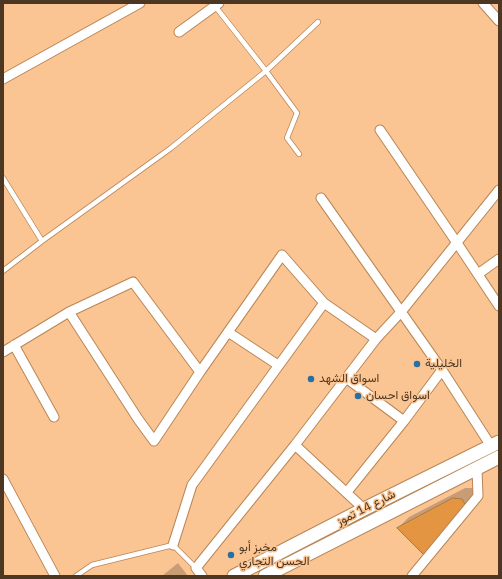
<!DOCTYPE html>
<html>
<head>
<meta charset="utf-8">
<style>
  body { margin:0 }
  #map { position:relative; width:502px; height:579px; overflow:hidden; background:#fbc593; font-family:"IBM Plex Sans",sans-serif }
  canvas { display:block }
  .frame { position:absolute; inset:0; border:4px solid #4d3723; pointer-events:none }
</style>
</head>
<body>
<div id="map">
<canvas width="502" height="579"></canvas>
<div class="frame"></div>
</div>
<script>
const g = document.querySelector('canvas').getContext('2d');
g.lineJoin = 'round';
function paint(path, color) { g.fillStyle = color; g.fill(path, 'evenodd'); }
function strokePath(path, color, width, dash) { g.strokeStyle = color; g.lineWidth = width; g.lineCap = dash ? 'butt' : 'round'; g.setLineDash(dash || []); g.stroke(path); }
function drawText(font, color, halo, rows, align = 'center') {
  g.font = font + ' "IBM Plex Sans",Vazirmatn,sans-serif'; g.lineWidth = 3; g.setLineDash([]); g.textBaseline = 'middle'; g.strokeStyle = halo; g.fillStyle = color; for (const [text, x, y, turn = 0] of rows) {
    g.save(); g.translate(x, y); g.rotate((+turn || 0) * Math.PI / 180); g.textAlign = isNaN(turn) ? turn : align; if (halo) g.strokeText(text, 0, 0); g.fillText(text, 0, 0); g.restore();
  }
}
paint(new Path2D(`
  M465,488H473L476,494L435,543L398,528L409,517Z
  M178,563L188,576H162Z`), '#0003');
const building = new Path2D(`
  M453,498L462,499L466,506L424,555L397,528Z`);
paint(building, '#e39541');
strokePath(building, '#a97747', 1);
const lane = new Path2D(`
  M215,6L266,71L297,113L287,138L299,154
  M3,178L42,241
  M3,271L42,241L171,148L266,71L318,22
  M76,576L92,565L173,545L196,568`);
const street = new Path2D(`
  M483,3L499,21
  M179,32L219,3
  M3,79L140,3
  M380,130L457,243L499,306
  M321,198L442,370L491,446
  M478,274L499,259
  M69,312L138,419L154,441L200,372L282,255L324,303L376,339
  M228,332L278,365
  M14,345L54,417
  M3,352L69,312L133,282L200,372
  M346,378L404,421L442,370
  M295,445L364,509
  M3,479L55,576
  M347,492L404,421
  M173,545L192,485L324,303
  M202,576L196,568L295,445L376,339L401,312L499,190
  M412,576L478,496L477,469`);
const secondary = new Path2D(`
  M234,576L364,509L499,442
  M265,576L499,457`);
strokePath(lane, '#b98656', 6);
strokePath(street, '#b98656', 11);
strokePath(secondary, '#b98656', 15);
strokePath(lane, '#fff', 4.5);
strokePath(street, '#fff', 9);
strokePath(secondary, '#fff', 13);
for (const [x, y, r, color] of [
  [417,364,4,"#286fa3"],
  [311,379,4,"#286fa3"],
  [358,396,4,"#286fa3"],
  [231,555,4,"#286fa3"]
]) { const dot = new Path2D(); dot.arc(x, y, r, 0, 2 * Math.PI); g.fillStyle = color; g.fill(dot); strokePath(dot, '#fbc593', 1.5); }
drawText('12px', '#4d3723', '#fbc593', [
  ["الخليلية",425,364],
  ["اسواق الشهد",319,379],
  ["اسواق احسان",366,396],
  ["مخبز أبو",239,548],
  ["الحسن التجاري",239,562]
], 'left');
drawText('12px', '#4d3723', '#fbc593', [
  ["شارع 14 تموز",366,508,-27]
]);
</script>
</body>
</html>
